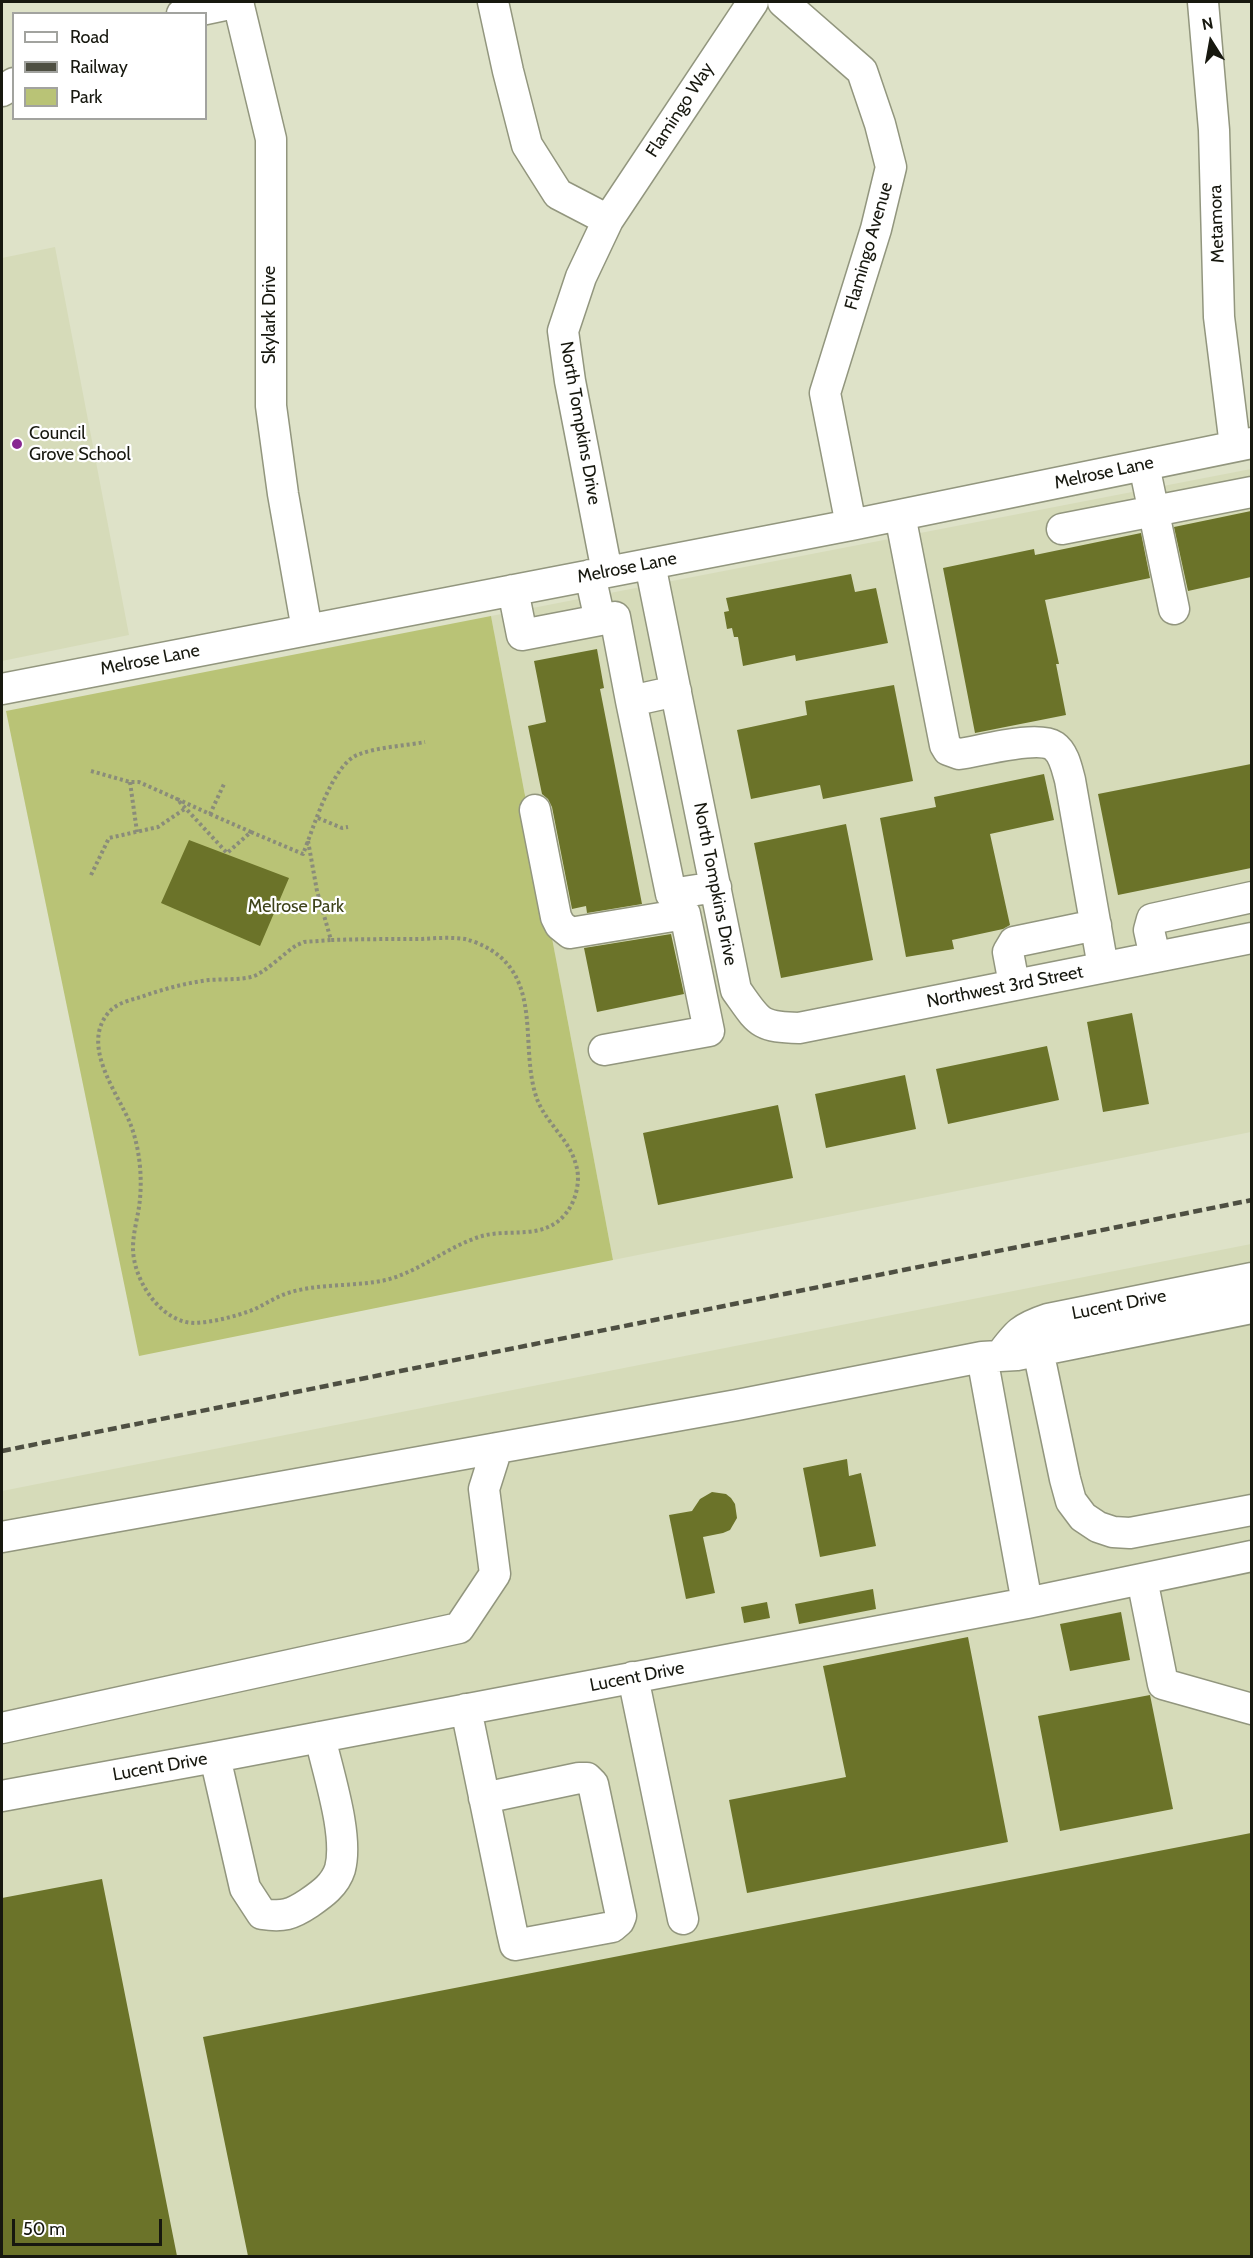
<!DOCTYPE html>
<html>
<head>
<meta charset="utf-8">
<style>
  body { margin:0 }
  #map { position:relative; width:1253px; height:2258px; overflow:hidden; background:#dee2c8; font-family:Cabin,sans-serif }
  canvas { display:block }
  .frame { position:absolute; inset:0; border:3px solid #17180f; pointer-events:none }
  .legend { position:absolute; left:12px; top:12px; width:195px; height:108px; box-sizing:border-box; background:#fff; border:2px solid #a2a39f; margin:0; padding:8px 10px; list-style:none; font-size:18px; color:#17180f }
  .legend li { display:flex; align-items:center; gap:12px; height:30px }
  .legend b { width:30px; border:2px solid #a2a39f }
  .north { position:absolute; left:1181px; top:12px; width:60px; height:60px; -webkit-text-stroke:4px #fff; paint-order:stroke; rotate:349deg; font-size:16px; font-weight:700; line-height:24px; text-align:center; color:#17180f }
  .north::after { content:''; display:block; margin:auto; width:21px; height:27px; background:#17180f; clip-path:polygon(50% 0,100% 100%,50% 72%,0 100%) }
  .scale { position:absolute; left:12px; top:2219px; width:150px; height:27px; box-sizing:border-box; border:3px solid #17180f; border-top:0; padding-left:8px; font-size:18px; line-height:21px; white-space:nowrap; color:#17180f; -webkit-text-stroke:4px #fff; paint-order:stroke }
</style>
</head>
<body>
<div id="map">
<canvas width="1253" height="2258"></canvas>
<div class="frame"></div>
<ul class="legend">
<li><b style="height:8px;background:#fff"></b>Road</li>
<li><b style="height:8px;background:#4e4f42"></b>Railway</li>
<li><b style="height:16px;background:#b9c376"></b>Park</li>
</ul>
<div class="north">N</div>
<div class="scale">50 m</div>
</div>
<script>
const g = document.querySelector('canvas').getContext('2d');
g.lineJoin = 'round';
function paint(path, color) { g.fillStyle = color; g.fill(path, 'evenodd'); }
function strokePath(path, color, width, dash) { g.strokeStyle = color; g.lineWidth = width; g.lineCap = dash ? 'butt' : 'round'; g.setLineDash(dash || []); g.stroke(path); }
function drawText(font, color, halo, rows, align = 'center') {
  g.font = font + ' Cabin,sans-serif'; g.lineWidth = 4.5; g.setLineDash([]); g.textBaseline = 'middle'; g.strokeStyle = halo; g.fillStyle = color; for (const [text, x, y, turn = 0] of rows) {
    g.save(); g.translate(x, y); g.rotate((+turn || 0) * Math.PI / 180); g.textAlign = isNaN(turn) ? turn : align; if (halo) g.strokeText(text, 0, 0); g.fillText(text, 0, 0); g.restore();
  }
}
paint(new Path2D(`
  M55,247L129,635L2,661V258Z
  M1251,469V1132L613,1260L491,616Z
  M1251,1244V2256H2V1491Z`), '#d6dbb9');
paint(new Path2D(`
  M491,616L613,1260L139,1356L6,711Z`), '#b9c376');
paint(new Path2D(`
  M1251,511V577L1188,591L1174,527Z
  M1141,533L1150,578L1045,600L1059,664H1056L1066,715L975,733L943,568L1034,549L1035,555Z
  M851,574L855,592L876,588L888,643L796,661L795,655L743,666L738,637H734L732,628L727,629L724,612L729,611L726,598Z
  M597,649L604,688L600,689L642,904L587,913L586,906L572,909L552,807L548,799L542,794L528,726L546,722L534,661Z
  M894,685L913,781L823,799L820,785L751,799L737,730L807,715L805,701Z
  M1251,764V868L1118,895L1098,794Z
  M1044,774L1054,820L990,834L1010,925L1003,929L952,940L954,949L906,957L880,818L936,807L934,797Z
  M846,824L873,960L781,978L754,843Z
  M189,840L289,878L260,946L161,903Z
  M671,934L684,994L597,1012L584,948Z
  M1132,1013L1149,1104L1103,1112L1087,1022Z
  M1047,1046L1059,1100L948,1124L936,1069Z
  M905,1075L916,1129L826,1148L815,1094Z
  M778,1105L793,1178L658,1205L643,1133Z
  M847,1459L849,1476L861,1473L876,1546L820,1557L803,1468Z
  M712,1492L726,1494L731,1498L735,1504L737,1518L730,1530L723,1533L703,1537L715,1593L686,1599L669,1515L692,1511L700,1499Z
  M873,1589L876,1609L799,1624L795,1604Z
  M767,1602L770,1618L744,1623L741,1607Z
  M1121,1612L1130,1660L1070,1671L1060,1624Z
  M968,1637L1008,1842L747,1893L729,1800L846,1777L823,1666Z
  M1150,1695L1173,1809L1060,1831L1038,1716Z
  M1251,1833V2256H248L203,2037Z
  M102,1879L177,2256H2V1898Z`), '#6b7329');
const minor = new Path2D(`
  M238,2L271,139V406L283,494L307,630
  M493,2L508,71L527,145L558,194L608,220
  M783,2L862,71L880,124L891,167L876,229L825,393L851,525
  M1203,2L1214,130L1219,317L1235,446
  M182,14L239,2
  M2,91L14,83
  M1144,465L1174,609
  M900,515L945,745L948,750L959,754C981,751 1037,735 1054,746C1064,753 1067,769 1070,780L1103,967
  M1062,529L1252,492
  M650,564L736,990C759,1022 758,1027 799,1028L1252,938
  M607,572L570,381L563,331L581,277L608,220L753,2
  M590,575L600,620L615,617L631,701L676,691
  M513,590L522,635L600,620
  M2,689L851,525L1252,443
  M631,701L671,894L716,887
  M535,810L556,917L560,925L570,933L685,914
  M1155,957L1149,930L1152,919L1252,897
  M1014,984L1008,952L1014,942L1096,925
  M604,1050L709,1031L685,914L671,894
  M1038,1350L1065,1479L1071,1501L1083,1517L1098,1527L1113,1532L1130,1533L1252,1510
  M1000,1356C1017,1333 1021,1328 1048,1319L1252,1278
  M2,1537L737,1405L982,1357L1017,1355L1252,1308
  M1142,1579L1163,1684L1252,1709
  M1027,1603L1252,1556
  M633,1677L683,1919
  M466,1709L512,1932L515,1945L612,1927L619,1921L621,1916L593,1784L587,1778H579L484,1798
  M2,1728L459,1628L495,1574L484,1489L497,1448
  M215,1757L245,1888L262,1914C283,1917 291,1915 309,1903C322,1894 335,1885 340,1869C349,1835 328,1773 320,1737
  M2,1796L215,1757L1027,1603L982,1357`);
strokePath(minor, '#92967e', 33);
strokePath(new Path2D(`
  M91,771L130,782H139L177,799
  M130,782L137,832
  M210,814L251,832L227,853L177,799L210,814L224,784
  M318,818L342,828L348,827
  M251,832L303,854C314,827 331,767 357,755C377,747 404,746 425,742
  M308,841L317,891L331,940C361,939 392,939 422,939C436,938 451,937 465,939C473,941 483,945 491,950C543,983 519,1049 537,1099C546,1123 570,1140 576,1165C581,1180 576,1200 567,1212C545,1241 512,1228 482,1236C448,1246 421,1271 386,1280C354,1287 319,1283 288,1293C275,1297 263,1306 250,1311C233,1317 213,1322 195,1323C161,1323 133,1280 133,1248C133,1234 137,1220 139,1207C143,1180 140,1148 130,1123C117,1092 80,1045 109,1012C117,1003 130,1000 141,997C163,989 186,983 209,980C223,979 238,980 251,977C264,974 284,953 297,945L304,942L331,940
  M91,875L109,838L158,827L186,808`), '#8a8c7a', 4, [3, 3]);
strokePath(minor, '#fff', 30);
strokePath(new Path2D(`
  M2,1451L1252,1200`), '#4e4f42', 4.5, [9, 4.5]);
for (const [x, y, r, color] of [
  [17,444,6,"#882791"]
]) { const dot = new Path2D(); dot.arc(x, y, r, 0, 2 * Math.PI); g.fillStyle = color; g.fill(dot); strokePath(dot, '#fff', 2); }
drawText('18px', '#17180f', '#fff', [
  ["Flamingo Way",680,110,-57],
  ["Metamora",1217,224,-92],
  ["Flamingo Avenue",869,246,-74],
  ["Skylark Drive",270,315,-90],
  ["North Tompkins Drive",580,423,80],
  ["Melrose Lane",1104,473,-12],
  ["Melrose Lane",627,568,-11],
  ["Melrose Lane",150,660,-11],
  ["North Tompkins Drive",715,884,79],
  ["Northwest 3rd Street",1005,987,-11],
  ["Lucent Drive",1119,1305,-11],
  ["Lucent Drive",637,1677,-11],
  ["Lucent Drive",160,1767,-10]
]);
drawText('18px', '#17180f', '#fff', [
  ["Council",29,434],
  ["Grove School",29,455]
], 'left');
drawText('18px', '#3e431a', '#fff', [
  ["Melrose Park",296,907]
]);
</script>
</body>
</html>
